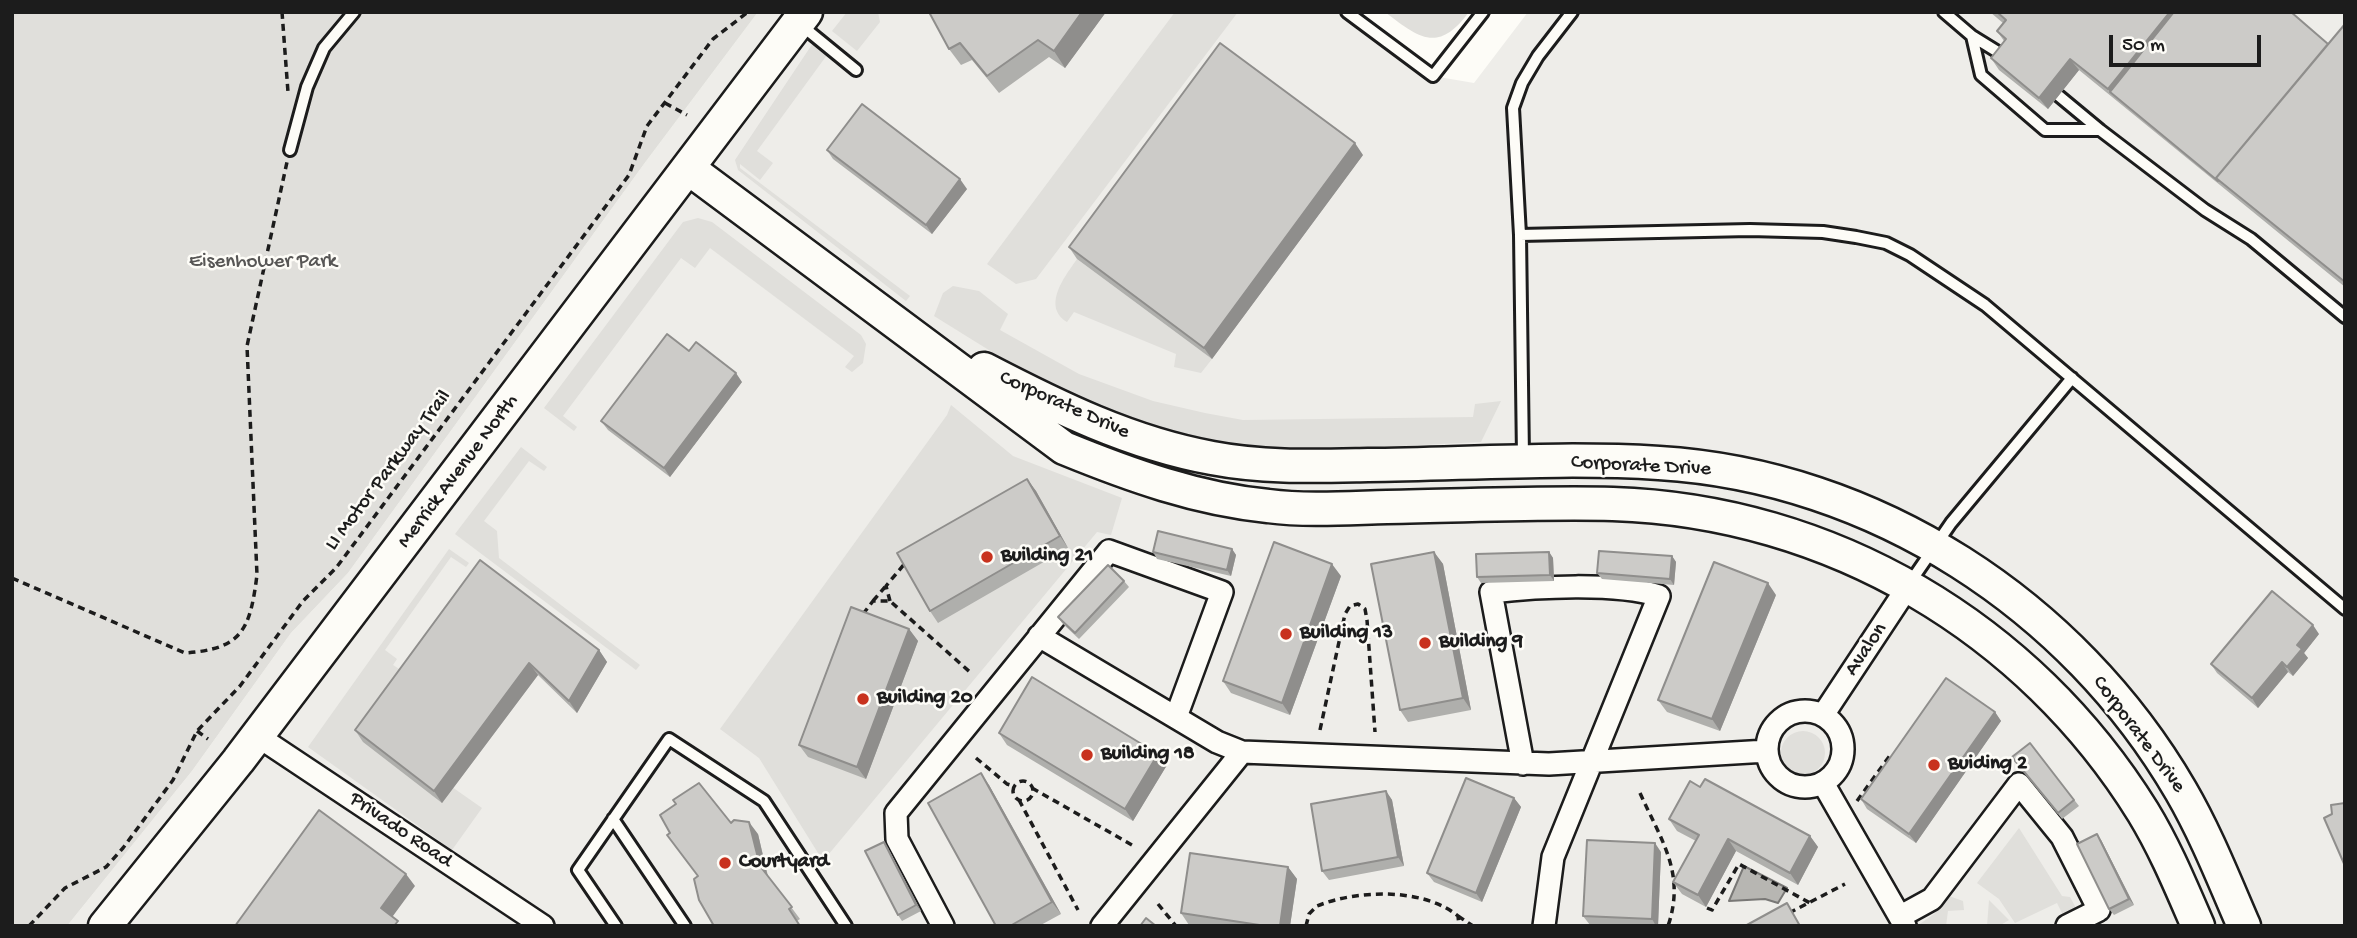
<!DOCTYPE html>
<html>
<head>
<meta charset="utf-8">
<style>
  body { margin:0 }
  #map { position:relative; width:2357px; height:938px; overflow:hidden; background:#fdfcf7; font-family:"Gochi Hand",sans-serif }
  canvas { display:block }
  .frame { position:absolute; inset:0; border:14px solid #1c1c1c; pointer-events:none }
  .scale { position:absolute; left:2109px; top:35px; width:152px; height:32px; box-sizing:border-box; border:4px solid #1c1c1c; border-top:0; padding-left:9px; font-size:21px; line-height:24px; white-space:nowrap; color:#1c1c1c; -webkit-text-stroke:5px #fdfcf7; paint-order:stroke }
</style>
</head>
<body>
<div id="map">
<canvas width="2357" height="938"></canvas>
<div class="frame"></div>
<div class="scale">50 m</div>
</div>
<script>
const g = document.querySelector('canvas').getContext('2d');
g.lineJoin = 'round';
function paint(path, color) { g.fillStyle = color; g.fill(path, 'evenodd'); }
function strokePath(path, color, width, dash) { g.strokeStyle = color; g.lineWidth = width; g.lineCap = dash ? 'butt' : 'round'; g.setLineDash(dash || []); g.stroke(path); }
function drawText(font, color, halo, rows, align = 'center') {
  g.font = font + ' "Gochi Hand",sans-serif'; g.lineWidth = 5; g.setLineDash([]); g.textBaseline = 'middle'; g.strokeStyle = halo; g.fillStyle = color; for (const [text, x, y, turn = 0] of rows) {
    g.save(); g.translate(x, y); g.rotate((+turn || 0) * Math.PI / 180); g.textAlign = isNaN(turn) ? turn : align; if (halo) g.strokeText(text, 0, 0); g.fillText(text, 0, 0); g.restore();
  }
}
paint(new Path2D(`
  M758,12H1347L1433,76L1474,83L1528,12H2345V926H67L192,771L291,633L348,573L644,164Z`), '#eeede9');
paint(new Path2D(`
  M12,12H758L644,164L348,573L291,633L192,771L67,926H12Z
  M847,12H878L880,22L857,51L832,31Z
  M1175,12H1238L1036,279L1016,284L987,264Z
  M1385,12H1469C1438,54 1419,38 1385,12Z
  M813,43L827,55L757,151L773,163L760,180L740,164V168L910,296L906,301L738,170L735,160Z
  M698,218L712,222L861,335L866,344L863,363L852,372L845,367L854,356L710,248L695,268L681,258L563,416L577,427L574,431L544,408L683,222Z
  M1077,259L1212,359L1201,373L1174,367L1176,354L1074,312L1067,322C1041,306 1066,275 1077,259Z
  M953,286L979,291L1008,314L1000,330L1079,374L1153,401L1205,413L1243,420L1473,417L1475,404L1501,401L1481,442L1296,451L1207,439L1131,421L1092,403L1021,370L934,316L943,293Z
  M951,405L1013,456L1122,498L1111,535L1097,532L823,861L759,758L720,729L947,415Z
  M521,447L547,467L544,471L529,461L484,521L497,531L499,558L640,665L636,670L455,534Z
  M449,549L469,563L466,567L451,557L385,650L397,659L393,665L410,676L452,787L482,808L452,850L308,747Z
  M1781 753a22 22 0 1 1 44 0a22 22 0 1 1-44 0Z
  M2019,828L2062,896L2070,897L2076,908L2064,917L2057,903L2015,923L1999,899L1977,883Z
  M1949,896L1963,901L1964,910L1948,911L1946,926H1917L1934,914Z
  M1989,900L2009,920L1999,926H1987Z`), '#e0dfdb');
const water = new Path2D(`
  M1744,866L1787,888L1778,903L1765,899L1729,901Z`);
paint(water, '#b7b6b2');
strokePath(water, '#797876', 2);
const service = new Path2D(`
  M1347,12L1433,76L1483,12
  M1944,12L1972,36L2006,57
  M801,25L856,70
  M1972,36L1981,75L2045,130H2100L2205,210L2251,239L2345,317
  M2059,96L2100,130
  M290,150L307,87L324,48L354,12
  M1520,235L1750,230L1823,232L1856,237L1886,243L1910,255L1985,305L2345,609
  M1523,457L1520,235L1513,108L1522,83L1538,56L1572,12
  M1909,584L1951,523L2072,378
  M613,819L685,926
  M616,926L578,870L669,739L764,801L846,926`);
const minor = new Path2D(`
  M1039,636L1217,742L1242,752L1549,764L1767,751
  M1767 749a38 38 0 1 1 76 0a38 38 0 1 1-76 0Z
  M1823,715L1909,585
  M256,735L543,926
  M1523,764L1491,592C1536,587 1616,582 1659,596L1553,857L1544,926
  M1823,783L1905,926
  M1901,916L1932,899L2019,784L2062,837L2099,910L2067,926
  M943,926L897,839L896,813L1109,551L1222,592L1176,717
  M1102,926L1242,752`);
const secondary = new Path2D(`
  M688,168L1064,448C1130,475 1197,499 1268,506C1308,511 1348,508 1387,507C1463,506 1538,502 1613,504C1831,511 2029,628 2143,812C2165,848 2181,887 2198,926
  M984,369C1057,407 1130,443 1212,458C1264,468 1316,466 1368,465C1464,464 1562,457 1659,463C1874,476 2073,605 2181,791C2206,834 2224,880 2244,926
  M105,926L238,761L806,12`);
strokePath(service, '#1c1c1c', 16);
strokePath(minor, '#1c1c1c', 26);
strokePath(secondary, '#1c1c1c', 37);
strokePath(new Path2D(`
  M282,12L288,92
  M665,103L687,115
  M12,578L185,653C243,649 250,629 257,575L247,346L287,162
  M873,601L885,587
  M890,601L886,586L906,562
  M863,614L873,601H890L971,673
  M1320,730L1345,614L1350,606L1358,604L1365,609L1367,620L1375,732
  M197,731L208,739
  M976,758L1007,784L1014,786
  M1013 791a10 10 0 1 1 20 0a10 10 0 1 1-20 0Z
  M1032,788L1132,845
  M1640,793C1661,840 1686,873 1668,926
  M1019,800L1078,910
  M1857,801L1891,754
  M1158,904L1176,926
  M1707,908L1712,910L1739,864L1810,903
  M1789,913L1845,884
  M1458,916L1473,926
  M29,926L65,888L106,867L123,848L173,780L197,731L240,686L303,601L336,568L629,175L647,126L713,39L748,12
  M1306,926L1309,914L1317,906C1356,890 1423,887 1458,916L1459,926`), '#1c1c1c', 3.5, [7, 5]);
strokePath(service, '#fdfcf7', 10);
strokePath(minor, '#fdfcf7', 21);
strokePath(secondary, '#fdfcf7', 32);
paint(new Path2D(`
  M929,12H1106L1065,68L1049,57L999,93L972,60L961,65L949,49Z
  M1990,12H2291L2328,44L2345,24V287L2079,70L2048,109L1999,70L1991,58L2004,41L1997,31L2003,23Z
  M827,150L967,189L932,234L833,159Z
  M1363,155L1212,359L1077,259L1069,247Z
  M742,382L670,477L608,430L601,421Z
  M1027,479L1036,491L1068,548L938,623L930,611Z
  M1232,549L1236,555L1231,576L1157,559L1153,552Z
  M1434,552L1443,564L1471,710L1408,722L1400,710Z
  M1549,552L1553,558L1554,581L1481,583L1477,577Z
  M1672,556L1676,562L1674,585L1602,579L1597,573Z
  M480,560L599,650L607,662L577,713L538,675L442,803L363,742L355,730Z
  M1341,576L1290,715L1231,693L1223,681Z
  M1124,581L1129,587L1079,639L1062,623L1058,617Z
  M1776,595L1720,731L1667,712L1658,700Z
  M909,629L918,641L866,779L808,757L799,745Z
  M2319,634L2304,653L2308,658L2293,676L2288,672L2258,708L2217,673L2211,664Z
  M1995,712L2001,721L1916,843L1867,809L1861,799Z
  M999,733L1158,754L1167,765L1133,821L1007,745Z
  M2030,743L2079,806L2062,819L2017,763Z
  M989,785L1061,914L1039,926H996Z
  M1700,787L1810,836L1818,847L1798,885L1736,851L1706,907L1682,894L1673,882L1696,841L1677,831L1669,819Z
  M1386,791L1392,800L1404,866L1329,880L1322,871Z
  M1514,798L1521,807L1482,902L1434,882L1427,873Z
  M758,834L768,876L800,919L797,921L698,876L667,835Z
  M2101,840L2134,905L2114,915L2109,909Z
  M884,842L888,848L921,911L902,921L898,915Z
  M1661,852L1658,926L1590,925L1583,916Z
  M1288,867L1297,879L1290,926H1194L1189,925L1181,913Z`), '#afafac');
paint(new Path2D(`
  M1082,12H1106L1065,68L1054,51Z
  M2170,12H2188L2110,92L2108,89Z
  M2070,59L2079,70L2048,109L2039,98Z
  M1355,143L1363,155L1212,359L1204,348Z
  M960,179L967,189L932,234L926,225Z
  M736,373L742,382L670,477L664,468Z
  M1027,479L1036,491L1068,548L1060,536Z
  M1232,549L1236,555L1231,576L1227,570Z
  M1434,552L1443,564L1471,710L1463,698Z
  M1549,552L1553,558L1554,581L1550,575Z
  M1672,556L1676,562L1674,585L1670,579Z
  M1332,564L1341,576L1290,715L1282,703Z
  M1768,583L1776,595L1720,731L1712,719Z
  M2313,625L2319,634L2304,653L2308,658L2293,676L2287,667L2297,645Z
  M909,629L918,641L866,779L857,767Z
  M599,650L607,662L577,713L569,701Z
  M2282,662L2288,672L2258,708L2252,698Z
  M529,663L538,675L442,803L434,791Z
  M1995,712L2001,721L1916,843L1909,834Z
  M1158,754L1167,765L1133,821L1125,809Z
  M981,773L989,785L1061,914L1052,902Z
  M1386,791L1392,800L1404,866L1398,857Z
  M1514,798L1521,807L1482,902L1476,893Z
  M749,822L758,834L768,878L760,866Z
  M2097,834L2101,840L2134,905L2129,899Z
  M1810,836L1818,847L1798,885L1790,873Z
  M1728,839L1736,851L1706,907L1698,895Z
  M884,842L888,848L921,911L916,905Z
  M1655,843L1661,852L1658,926H1656L1652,919Z
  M1288,867L1297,879L1290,926H1280Z
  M406,874L415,886L390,920L381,908Z`), '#8f8e8c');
const building = new Path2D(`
  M929,12H1082L1054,51L1038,40L987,76L960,43L949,49Z
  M1997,12H2170L2108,89L2070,59L2039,98L1991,58L2006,39L1997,31L2006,20Z
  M2174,12H2291L2328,44L2216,178L2218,181L2110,92Z
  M2345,24V282L2216,178Z
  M1220,43L1355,143L1204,348L1069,247Z
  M862,104L960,179L926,225L827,150Z
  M667,334L689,351L696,342L736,373L664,468L601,421Z
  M1027,479L1060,536L930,611L897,553Z
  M1158,531L1232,549L1227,570L1153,552Z
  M1274,542L1332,564L1282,703L1223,681Z
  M1599,551L1672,556L1670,579L1597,573Z
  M1434,552L1463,698L1400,710L1371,564Z
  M1549,552L1550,575L1477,577L1476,554Z
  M480,560L599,650L569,701L529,663L434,791L355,730Z
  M1714,562L1768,583L1712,719L1658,700Z
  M1108,565L1124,581L1075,633L1058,617Z
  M2272,591L2313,625L2297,645L2302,649L2287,667L2282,662L2252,698L2211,664Z
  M851,607L909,629L857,767L799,745Z
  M1032,677L1158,754L1125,809L999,733Z
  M1946,678L1995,712L1909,834L1861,799Z
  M2030,743L2074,800L2058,813L2012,757Z
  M981,773L1052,902L1010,926H996L928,803Z
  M1466,778L1514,798L1476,893L1427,873Z
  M1705,779L1810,836L1790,873L1728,839L1698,895L1673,882L1699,835L1669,819L1690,781L1700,787Z
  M699,783L731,823L734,820L749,822L760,866L792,907L789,909L800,926H714L699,900L694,879L698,876L667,835L670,833L660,815L676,804L673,800Z
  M1386,791L1398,857L1322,871L1311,804Z
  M2345,803V866L2324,818L2332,814L2331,805Z
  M319,810L406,874L381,908L398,921L394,926H235Z
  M2097,834L2129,899L2109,909L2077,844Z
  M1587,840L1655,843L1652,919L1583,916Z
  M884,842L916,905L898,915L865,851Z
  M1190,853L1288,867L1280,926H1266L1181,913Z
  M1787,903L1800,926H1745Z
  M1146,918L1156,926H1140Z`);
paint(building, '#cccbc8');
strokePath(building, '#8f8e8c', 2);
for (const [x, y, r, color] of [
  [987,557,7,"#c8321e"],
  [1286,634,7,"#c8321e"],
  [1425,643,7,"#c8321e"],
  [863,699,7,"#c8321e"],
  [1087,755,7,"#c8321e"],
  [1934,765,7,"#c8321e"],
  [725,863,7,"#c8321e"]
]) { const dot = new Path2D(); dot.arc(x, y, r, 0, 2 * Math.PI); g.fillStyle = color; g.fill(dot); strokePath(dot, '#fdfcf7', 2.5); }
drawText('21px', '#575655', '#fdfcf7', [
  ["Eisenhower Park",263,263]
]);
drawText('21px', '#1c1c1c', '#fdfcf7', [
  ["Corporate Drive",1064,406,24],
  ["Corporate Drive",1641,467,3],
  ["LI Motor Parkway Trail",389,471,-53],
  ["Merrick Avenue North",459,472,-53],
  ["Avalon",1867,650,-56],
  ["Corporate Drive",2138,735,53],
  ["Privado Road",400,831,34]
]);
drawText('bold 21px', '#1c1c1c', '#fdfcf7', [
  ["Building 21",1001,557],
  ["Building 13",1300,634],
  ["Building 9",1439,643],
  ["Building 20",877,699],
  ["Building 18",1101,755],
  ["Buiding 2",1948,765],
  ["Courtyard",739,863]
], 'left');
</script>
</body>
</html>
